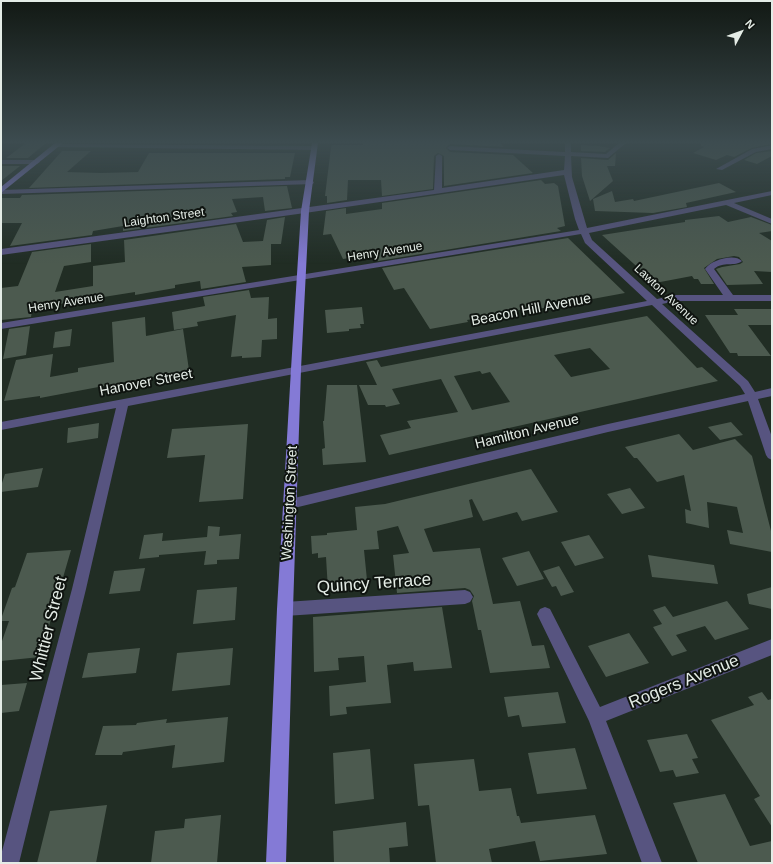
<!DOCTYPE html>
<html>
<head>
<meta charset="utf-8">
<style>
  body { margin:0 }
  #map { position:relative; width:773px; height:864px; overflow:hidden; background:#212d24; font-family:Helvetica,sans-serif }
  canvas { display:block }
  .frame { position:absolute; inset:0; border:2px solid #e4ece6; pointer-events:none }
  .north { position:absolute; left:721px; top:12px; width:40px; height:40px; -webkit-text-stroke:3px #0f1410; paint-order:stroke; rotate:49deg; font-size:11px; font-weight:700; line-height:16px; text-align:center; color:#e4ece6 }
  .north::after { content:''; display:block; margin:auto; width:14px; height:18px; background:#e4ece6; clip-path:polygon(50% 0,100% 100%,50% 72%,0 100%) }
</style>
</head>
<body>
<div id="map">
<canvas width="773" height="864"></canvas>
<div class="frame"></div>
<div class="north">N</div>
</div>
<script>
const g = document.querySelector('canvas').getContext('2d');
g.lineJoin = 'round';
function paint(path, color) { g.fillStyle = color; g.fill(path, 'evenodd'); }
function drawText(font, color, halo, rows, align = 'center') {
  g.font = font + ' Helvetica,sans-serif'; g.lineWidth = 4; g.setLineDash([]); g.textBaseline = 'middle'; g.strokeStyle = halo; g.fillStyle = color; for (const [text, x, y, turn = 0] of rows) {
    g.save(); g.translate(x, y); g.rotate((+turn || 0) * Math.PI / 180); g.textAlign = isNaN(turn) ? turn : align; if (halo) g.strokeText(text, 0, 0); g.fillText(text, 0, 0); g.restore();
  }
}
paint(new Path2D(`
  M26,143H46L28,158H6Z
  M363,143H500L504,147L450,144L446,148L450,152L513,155L533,173L444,186V156L438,153L434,156L433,189L382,196L381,180H348L347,200L327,203V196H325L331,147L332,145H363Z
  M701,143H772V144L752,148L734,157L727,155L716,160L693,153L704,147L701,146Z
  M581,145L599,146L610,148L605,152L581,151Z
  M62,151H91L67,172L101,173L138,172L149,153H295L290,177H285V179L29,188Z
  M772,151V156L757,164L744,160L756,153Z
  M616,153L615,166H607L613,181L590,201L582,176L581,158L608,160Z
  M1,166H20L1,181Z
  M541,180L545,184L554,183L558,186L565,226L557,228L561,231L378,261L373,254L343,259L331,234L323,235L326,211L346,208V214L382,209V203Z
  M719,183L736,192L686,203L687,207L653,213L595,211L593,199L612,191L615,202L633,199L634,201Z
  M287,186L292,208L265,211L263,197L232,199L237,212L231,213L233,216L123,231V226L93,231L92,235L10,246L22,223H1V198H20L22,195Z
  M719,216L728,222L751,217L772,225V231L759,233L772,241V272L754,271L763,284L727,285L716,269L722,267L740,264L743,262L739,257L734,256L717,259L704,268L714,284H701L698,279H694L692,276L655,283L602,235L685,222V220Z
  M285,217L281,244H271V265L242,267L246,282L201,289L200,281L175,285V288L135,295V292L53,305L52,308L32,311L31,317L1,320V288L18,286L32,252L91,244V262L64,266L55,292L93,286V266L125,262L124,240L236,224L243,242L263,241L267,220Z
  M568,238L625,293L527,311L525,309L467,320L468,322L430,329L404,288L394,290L382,268Z
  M249,290L251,298L269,297L268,319L277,318V339L262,340L261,357L242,358V356L231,357L236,315L197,322L198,326L174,330L172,312L205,306L203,297Z
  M362,307L364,324H360L361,328L349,329V331L327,333L325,310Z
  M734,309H772V325H748L771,356H738L737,353H730L705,315H738Z
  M647,316L697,368L702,367L718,381L389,455L380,435L411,428L407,421L458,412L441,379L392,389L400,404L386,407L385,405H368L359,385H377L366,362L377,360L381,367ZM590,348L610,369L571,377L554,355ZM480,371L482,374L490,372L510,402L472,410L454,376Z
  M145,317L146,336L183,329L189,370L40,398V396L4,401L16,360L53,354L50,377L78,372V368L114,362L112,322Z
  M30,326L26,355L3,359L9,329Z
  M72,329L70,346L53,348L55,332Z
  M327,385H357L366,462L323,465L322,449L325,448L323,421H324Z
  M731,422L743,435L720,440L708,427Z
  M99,423L98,438L67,443L68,428Z
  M248,424L243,499L199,502L205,455L167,458L172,429Z
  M679,434L693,450L735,439L752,456L772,535V552L730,544L727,530L743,533L737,507L707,502L709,528L686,523L685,509L691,511L684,475L657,482L637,458H634L625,447Z
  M43,468L38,487L1,492V486L5,474Z
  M531,469L558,512L522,521L517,512L483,521L472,499L469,500L473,517L424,529L433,552L480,548L493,604L520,601L532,646L544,645L550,668L490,673L481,630H478L472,601L474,596L470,590L465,588L397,593L393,555L409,553L398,526L377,531L379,549L364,550L367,580H357L358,588L328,590L326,557L318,558V553L312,554L311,536L327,535V533L357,530L355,507L385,504Z
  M630,488L645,508L622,514L607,494Z
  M208,526L220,527L219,536L241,534L239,559L217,560V564L204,565L206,551L159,555V557L139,559L144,535L163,533L162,541L207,537Z
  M589,535L604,558L575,566L561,542Z
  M71,550L40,657L1,661V644L9,621H1V619L12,588L15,587L27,553Z
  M529,551L544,579L517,586L502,558Z
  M648,555L714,565L718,584L652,577Z
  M559,566L574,592L561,596L556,586L552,587L543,571Z
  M145,568L140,591L109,594L114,571Z
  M237,587L235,620L193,624L197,590Z
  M772,587V609L749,604L747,594Z
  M727,601L749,629L715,640L705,626L676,635L687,651L672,656L653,627L662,624L653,610L665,606L673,617Z
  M442,607L452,668L414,671L413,662L387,665L391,703L346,707L347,714L330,716L329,686L366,682L364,656L338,658L339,670L314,672L313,617Z
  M629,633L649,663L606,677L588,646Z
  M140,648L136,673L82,678L88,653Z
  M233,648L230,685L172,691L177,653Z
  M27,683L19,711L1,713V685Z
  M558,692L566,723L522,727L519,715L508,717L504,697Z
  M762,692L768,700L772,699V827L754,799L760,796L711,720L754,705L748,697Z
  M228,717L224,762L172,768L175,745L123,752L122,755H95L103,726L136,725L137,723L167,719L166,723Z
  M687,734L698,758L692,759L699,773L676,777L673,770L660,772L647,740Z
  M575,748L587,789L537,794L528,753Z
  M370,749L374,799L335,804L333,753Z
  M474,759L479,791L511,788L517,816H519L521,823L595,815L607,854L540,861L535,841L489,849L492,863H436L429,805L418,806L414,764Z
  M725,794L750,846L772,841V863H698L673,803Z
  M107,805L96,863H37L50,811Z
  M221,815L217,863H151L155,831L184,828L185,819Z
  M406,822L408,846L389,848L390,863H334L333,831Z`), '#4c5a4f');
paint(new Path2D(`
  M565,143H571V152L606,154L619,143H626L608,158L571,156L572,177L587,228L772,191V195L734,203L772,219V224L726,205L589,233L592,240L657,299L676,295H723L705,269C711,260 734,253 742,261C735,267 723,261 714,269L733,295H772V301H676L662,304L748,381L755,392L772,388V396L758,399L772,437V460L768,458L766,455L748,401L608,432L290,509L285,508L283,504L285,500L290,499L608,424L745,394L740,386L652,305L128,406L86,589L19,863H1V855L72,589L116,408L1,430V422L647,301L585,243L581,234L1,329V323L579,230L575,219L564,175L305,213L1,255V249L434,190L436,156L439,154L442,156V188L564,170L565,156L450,150L447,148L450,146L565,152Z
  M57,144L315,146L318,148L315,150L55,147L54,146Z
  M772,145V149L756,152L722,170L716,169L752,149Z
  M1,160H37L40,162L37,164H1Z
  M310,180L314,182L313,184L1,194V190Z
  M465,590L470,592L473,597L470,602L465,604L285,616L280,614L277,609L280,604L285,602Z
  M545,607L550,609L600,707L772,639V655L606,721L662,863H642L589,721L537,614L540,609Z`), '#575480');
paint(new Path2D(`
  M55,143H63L1,193V187Z
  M312,143H318L309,211L301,369L293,609L286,863H266L277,609L291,369L301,211Z`), '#847ad6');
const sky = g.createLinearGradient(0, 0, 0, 264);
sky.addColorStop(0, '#121914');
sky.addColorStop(0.54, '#3d4c50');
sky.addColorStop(1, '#3d4c5000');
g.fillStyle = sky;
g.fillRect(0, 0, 773, 264);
drawText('12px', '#e4ece6', '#0f1410', [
  ["Laighton Street",164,218,-8],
  ["Henry Avenue",385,252,-9],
  ["Lawton Avenue",666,295,43],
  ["Henry Avenue",66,303,-9]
]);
drawText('14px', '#e4ece6', '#0f1410', [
  ["Beacon Hill Avenue",531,310,-11],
  ["Hanover Street",146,383,-11],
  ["Hamilton Avenue",527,432,-14],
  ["Washington Street",290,503,-87]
]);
drawText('17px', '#e4ece6', '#0f1410', [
  ["Quincy Terrace",374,584,-4],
  ["Whittier Street",49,629,-76],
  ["Rogers Avenue",684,682,-22]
]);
</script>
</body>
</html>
